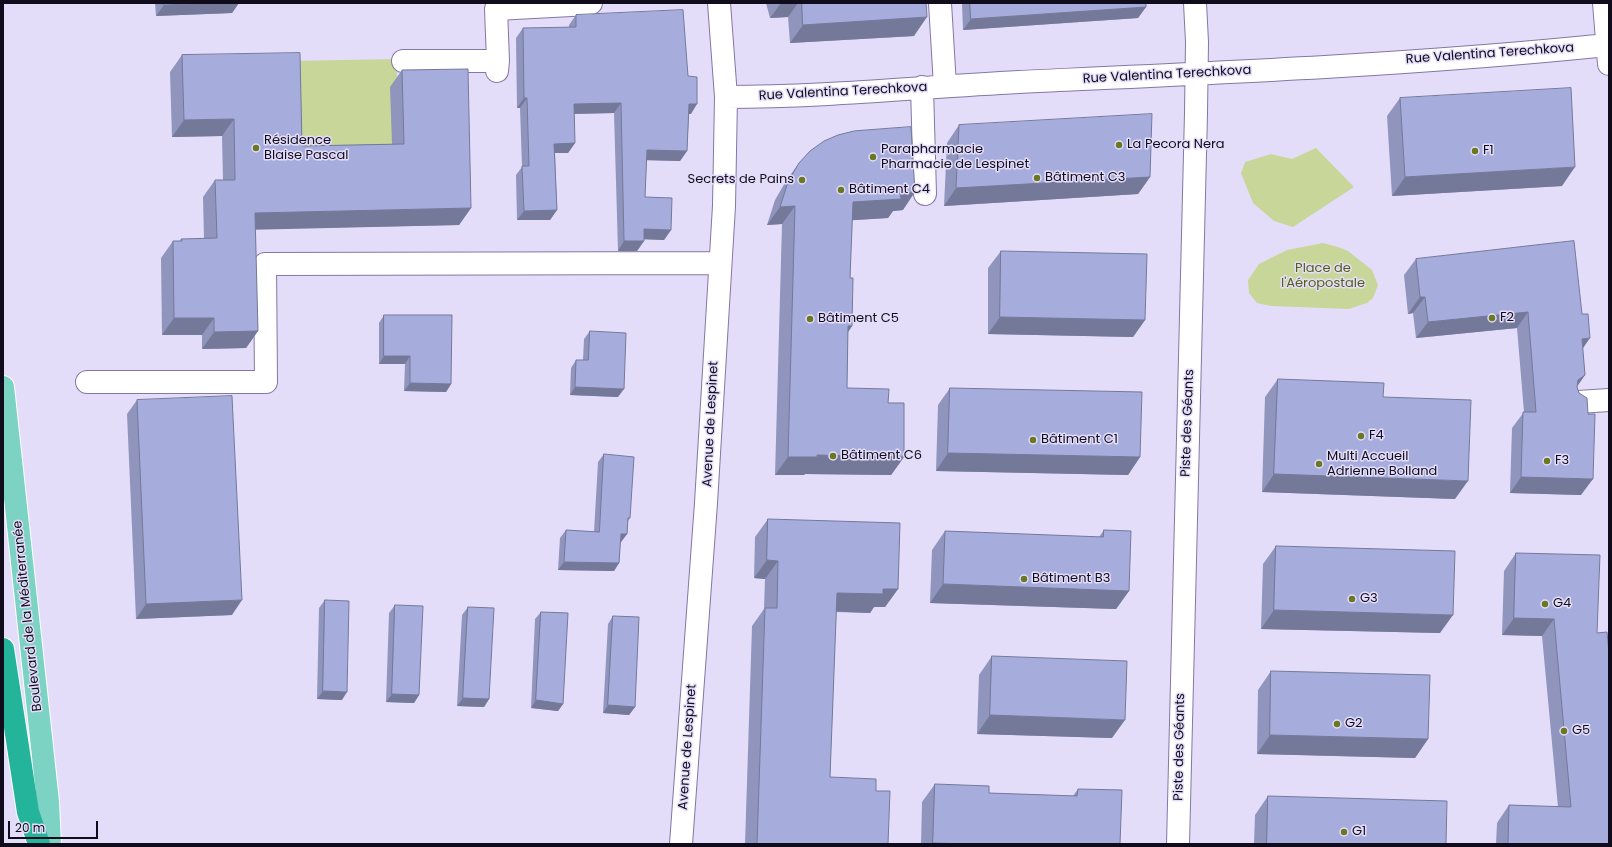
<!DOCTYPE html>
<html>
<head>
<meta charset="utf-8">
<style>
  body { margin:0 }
  #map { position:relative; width:1612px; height:847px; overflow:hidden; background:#e4ddfa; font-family:Poppins,sans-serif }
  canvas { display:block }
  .frame { position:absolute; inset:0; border:4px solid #110c1c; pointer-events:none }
  .scale { position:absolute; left:8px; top:821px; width:90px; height:18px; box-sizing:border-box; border:2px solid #110c1c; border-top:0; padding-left:5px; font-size:12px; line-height:14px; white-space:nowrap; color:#110c1c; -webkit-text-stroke:3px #e4ddfa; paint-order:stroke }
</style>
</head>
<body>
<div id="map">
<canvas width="1612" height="847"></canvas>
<div class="frame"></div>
<div class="scale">20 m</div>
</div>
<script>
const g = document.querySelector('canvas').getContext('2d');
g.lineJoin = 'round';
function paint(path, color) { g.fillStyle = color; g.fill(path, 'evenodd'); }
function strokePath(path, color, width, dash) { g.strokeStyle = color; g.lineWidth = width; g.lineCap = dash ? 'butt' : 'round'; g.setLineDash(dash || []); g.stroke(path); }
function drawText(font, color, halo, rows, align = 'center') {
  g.font = font + ' Poppins,sans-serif'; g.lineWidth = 3; g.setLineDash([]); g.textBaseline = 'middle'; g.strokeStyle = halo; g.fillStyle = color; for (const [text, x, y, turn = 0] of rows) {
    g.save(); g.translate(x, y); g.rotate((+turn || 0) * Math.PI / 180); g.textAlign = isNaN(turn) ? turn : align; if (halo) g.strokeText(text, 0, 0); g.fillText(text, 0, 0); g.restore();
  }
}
paint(new Path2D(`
  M397,59V87L392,161L290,163L288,61Z
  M1316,148L1354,187L1293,227L1274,221L1253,203L1241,173L1245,162L1271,154L1292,159Z
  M1323,243L1338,247L1348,251L1372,270L1378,285L1373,298L1367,303L1349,309L1271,306L1257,303L1249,293L1248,280L1259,264L1287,250Z`), '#c9d699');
const minor = new Path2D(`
  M940,3L945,86
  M1604,3L1609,64
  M403,61H498
  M497,71L498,61L496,9L590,4L591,3
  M922,87L925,194
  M726,97C824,97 921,87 1019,82C1215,73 1412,65 1607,45
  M87,382H266L265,264L720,263
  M1578,402L1609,400
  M681,844L706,503L724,206L726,97L719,3
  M1178,844L1196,113L1197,42L1195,3`);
const major = new Path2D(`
  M3,387L48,802L50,844`);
const highway = new Path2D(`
  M3,649L28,812L39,844`);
strokePath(minor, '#8477a4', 24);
strokePath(major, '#fff', 24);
strokePath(highway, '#fff', 24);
strokePath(minor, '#fff', 22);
strokePath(major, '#7cd2c3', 22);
strokePath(highway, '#24b49b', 22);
paint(new Path2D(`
  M155,3H239L232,13L156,16Z
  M766,3H926L914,36L790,43L788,17L770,18Z
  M962,3H1146V7L1138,18L963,30Z
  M576,15L688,76L691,114H689L687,151L680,161L646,160L645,197L671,230L664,240L644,239V241L637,251H618L614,113L574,114L575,143L568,153H555L557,210L550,220H517L516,175L522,167L520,108H517L516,38L523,28H569V25Z
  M182,55L302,146L392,144L390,87L402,70L471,208L459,225L255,229L258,331L246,348L202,349V335H162L161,258L173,241H180L181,239H204L203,197L215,180H223L222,136L172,137L170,72Z
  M1400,98L1562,186L1392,196L1387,116Z
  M959,125L1150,177L1138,194L944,206L947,143Z
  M799,163L903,210L893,211L888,218L852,220L850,278L852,326L848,332L847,388L888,403L904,457L891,475L805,474L804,475H775L782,224L767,225L775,200L786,181Z
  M1574,241L1585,375L1577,386L1581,495L1510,493L1512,428L1524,412L1517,328L1416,338L1413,313L1408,314L1404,275L1416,259Z
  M1001,251L1145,320L1133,337L988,334V268Z
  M384,315L451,384L446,392L404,391L405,364H379V323Z
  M590,331L618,397L570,395L571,368L576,360H583L584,339Z
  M1278,379L1383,397L1455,499L1262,492L1265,397Z
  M950,388L1140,457L1128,475L936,471L938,405Z
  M137,400L232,615L136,619L127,414Z
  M604,454L630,518L628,521L627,534L621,542H620L619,563L614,571L558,570L560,538L566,530L594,532L598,462Z
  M768,519L898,589L885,607H874L870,613L836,612L830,777L876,791L888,844H745L752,626L764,609L765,579L754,578L755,537Z
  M1104,530L1129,591L1116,609L930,603L932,550L945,531L1099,537Z
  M1276,546L1440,633L1261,629L1263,564Z
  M1516,553L1597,633L1609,844H1496L1497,823L1509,805L1558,807L1542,636L1502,635L1504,571Z
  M325,600L342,700L317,699L319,608Z
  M395,605L419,695L414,703L386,702L389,613Z
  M468,607L489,699L484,707L457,706L462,615Z
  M541,612L563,704L558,711L531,708L535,619Z
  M613,616L635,707L629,715L603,713L608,624Z
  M992,656L1112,738L977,734L979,675Z
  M1271,671L1428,739L1415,758L1257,754L1258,690Z
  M935,784L989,793L1073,796L1078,789L1120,844H921L922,802Z
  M1268,796L1446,844H1254L1255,815Z`), '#8f95bd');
paint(new Path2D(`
  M217,3H239L232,13L156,16L164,5Z
  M781,3H798L788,17L770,18Z
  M1146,7L1138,18L963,30L971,19Z
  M927,17L914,36L790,43L803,25Z
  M524,98H527L520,108H517Z
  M621,103L614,113L567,114L574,104Z
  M689,104H697L691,114H683Z
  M234,119L222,136L172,137L184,120Z
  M575,143L568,153H548L554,144Z
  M647,150L687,151L680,161L640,160Z
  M1575,167L1562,186L1392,196L1405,177Z
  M1150,177L1138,194L944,206L956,188Z
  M915,192L903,210L893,211L888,218L840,221L853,202L900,193Z
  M795,206L782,224L767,225L780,207Z
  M471,208L459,225L243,230L255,213Z
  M557,210L550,220H517L524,211Z
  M644,229L671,230L664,240L637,239Z
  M624,241H644L637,251H618Z
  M1420,297H1425L1413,313L1408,314Z
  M1528,312L1517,328L1416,338L1428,322Z
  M1000,317L1145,320L1133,337L988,334Z
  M174,318H214L202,335H162Z
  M848,326H852L840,344Z
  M258,331L246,348L202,349L214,332Z
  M1590,338L1579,354L1582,339Z
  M384,356H410L405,364H379Z
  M1585,375L1574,391L1578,380Z
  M410,383L451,384L446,392L404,391Z
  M575,387L624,389L618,397L570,395Z
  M948,453L1140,457L1128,475L936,471Z
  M817,455L904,457L891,475L805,474L804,475H775L788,457Z
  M1274,474L1468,481L1455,499L1262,492Z
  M1521,477L1593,479L1581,495L1510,493Z
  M621,534H627L621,542L615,541Z
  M767,560L778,561L765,579L754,578Z
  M564,562L619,563L614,571L558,570Z
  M943,584L1129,591L1116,609L930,603Z
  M883,589H898L885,607H874L870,613L824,611L837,593Z
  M242,600L232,615L136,619L146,604Z
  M1274,610L1453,615L1440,633L1261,629Z
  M1514,618L1554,619L1542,636L1502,635Z
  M323,691L347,692L342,700L317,699Z
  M392,694L419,695L414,703L386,702Z
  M463,698L489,699L484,707L457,706Z
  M536,700L563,704L558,711L531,708Z
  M608,705L635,707L629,715L603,713Z
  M990,715L1125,720L1112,738L977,734Z
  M1270,735L1428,739L1415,758L1257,754Z
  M933,843L968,844H932Z`), '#74799a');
const building = new Path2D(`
  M163,3H217L164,5Z
  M802,3H926L927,17L803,25Z
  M970,3H1146V7L971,19Z
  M683,10L688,76L697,77V104H689L687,151L647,150L645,197L672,198L671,230L644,229V241H624L621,103L574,104L575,143L554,144L557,210L524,211L522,166H529L527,98H524L523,28L576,27V15Z
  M300,53L302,146L404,144L402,70L468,69L471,208L255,213L258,331L214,332V318H174L173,241H182L181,239L217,238L215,180H235L234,119L184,120L182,55Z
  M1571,88L1575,167L1405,177L1400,98Z
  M1152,114L1150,177L956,188L959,125Z
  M911,127L915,192L900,193L901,199L853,202L850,278H853L852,326H848L847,388L889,389L888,403H904V457L817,455V457H788L795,206L780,207L788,182L799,163L810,151L824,141L838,135L854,131Z
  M1574,241L1582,314H1588L1590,338L1582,339L1585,375L1578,380L1577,387L1579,393L1587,398L1588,414H1595L1593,479L1521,477L1523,412H1536L1528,312L1428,322L1425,297H1420L1416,259Z
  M1001,251L1147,254L1145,320L1000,317Z
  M384,315H452L451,384L410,383V356H384Z
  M590,331L626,333L624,389L575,387L576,360H588Z
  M1278,379L1384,383L1383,397L1471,400L1468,481L1274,474Z
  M950,388L1142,392L1140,457L948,453Z
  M232,396L242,600L146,604L137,400Z
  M604,454L634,457L630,518H628L627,534H621L619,563L564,562L566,530L599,532Z
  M768,519L900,523L898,589H883V594L837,593L830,777L876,779V791H890L888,844H757L765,608H777L778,561L767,560Z
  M1104,530L1131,531L1129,591L943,584L945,531L1103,537Z
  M1276,546L1455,551L1453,615L1274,610Z
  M1516,553L1600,555L1597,633L1607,632L1609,653V844H1508L1509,805L1571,807L1554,619L1514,618Z
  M325,600L349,601L347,692L323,691Z
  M395,605L423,606L419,695L392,694Z
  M468,607L494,608L489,699L463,698Z
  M541,612L568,613L563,704L536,700Z
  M613,616L639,617L635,707L608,705Z
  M992,656L1127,661L1125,720L990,715Z
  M1271,671L1430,675L1428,739L1270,735Z
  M935,784L989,786V793L1077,796L1078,789L1122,790L1120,844H968L933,843Z
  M1268,796L1447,801L1446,844H1267Z`);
paint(building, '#a6addc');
strokePath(building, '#74799a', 1);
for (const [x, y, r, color] of [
  [1119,145,4,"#6a7723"],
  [256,148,4,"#6a7723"],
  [1475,151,4,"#6a7723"],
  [873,157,4,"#6a7723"],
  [1037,178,4,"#6a7723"],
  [802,180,4,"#6a7723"],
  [841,190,4,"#6a7723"],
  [1492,318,4,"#6a7723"],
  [810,319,4,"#6a7723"],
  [1361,436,4,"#6a7723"],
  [1033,440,4,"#6a7723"],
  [833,456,4,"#6a7723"],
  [1547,461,4,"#6a7723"],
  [1319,464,4,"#6a7723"],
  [1024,579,4,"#6a7723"],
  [1352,599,4,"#6a7723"],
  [1545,604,4,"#6a7723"],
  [1337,724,4,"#6a7723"],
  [1564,731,4,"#6a7723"],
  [1344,832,4,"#6a7723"]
]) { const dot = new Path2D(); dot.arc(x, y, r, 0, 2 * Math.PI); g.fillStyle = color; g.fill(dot); strokePath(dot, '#e4ddfa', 1.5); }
drawText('13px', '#110c1c', '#e4ddfa', [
  ["Rue Valentina Terechkova",1490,54,-4],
  ["Rue Valentina Terechkova",1167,75,-3],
  ["Rue Valentina Terechkova",843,92,-3],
  ["Piste des Géants",1188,423,-88],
  ["Avenue de Lespinet",711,424,-87],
  ["Boulevard de la Méditerranée",28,616,-96],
  ["Avenue de Lespinet",688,747,-86],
  ["Piste des Géants",1180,747,-89]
]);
drawText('13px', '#110c1c', '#e4ddfa', [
  ["Résidence",264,141],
  ["Blaise Pascal",264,156],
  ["La Pecora Nera",1127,145],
  ["Parapharmacie",881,150],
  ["Pharmacie de Lespinet",881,165],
  ["F1",1483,151],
  ["Bâtiment C3",1045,178],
  ["Secrets de Pains",794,180,"right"],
  ["Bâtiment C4",849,190],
  ["F2",1500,318],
  ["Bâtiment C5",818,319],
  ["F4",1369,436],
  ["Bâtiment C1",1041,440],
  ["Bâtiment C6",841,456],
  ["Multi Accueil",1327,457],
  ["Adrienne Bolland",1327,472],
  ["F3",1555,461],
  ["Bâtiment B3",1032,579],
  ["G3",1360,599],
  ["G4",1553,604],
  ["G2",1345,724],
  ["G5",1572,731],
  ["G1",1352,832]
], 'left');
drawText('13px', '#545f14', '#e4ddfa', [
  ["Place de",1323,269],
  ["l'Aéropostale",1323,284]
]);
</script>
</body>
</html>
